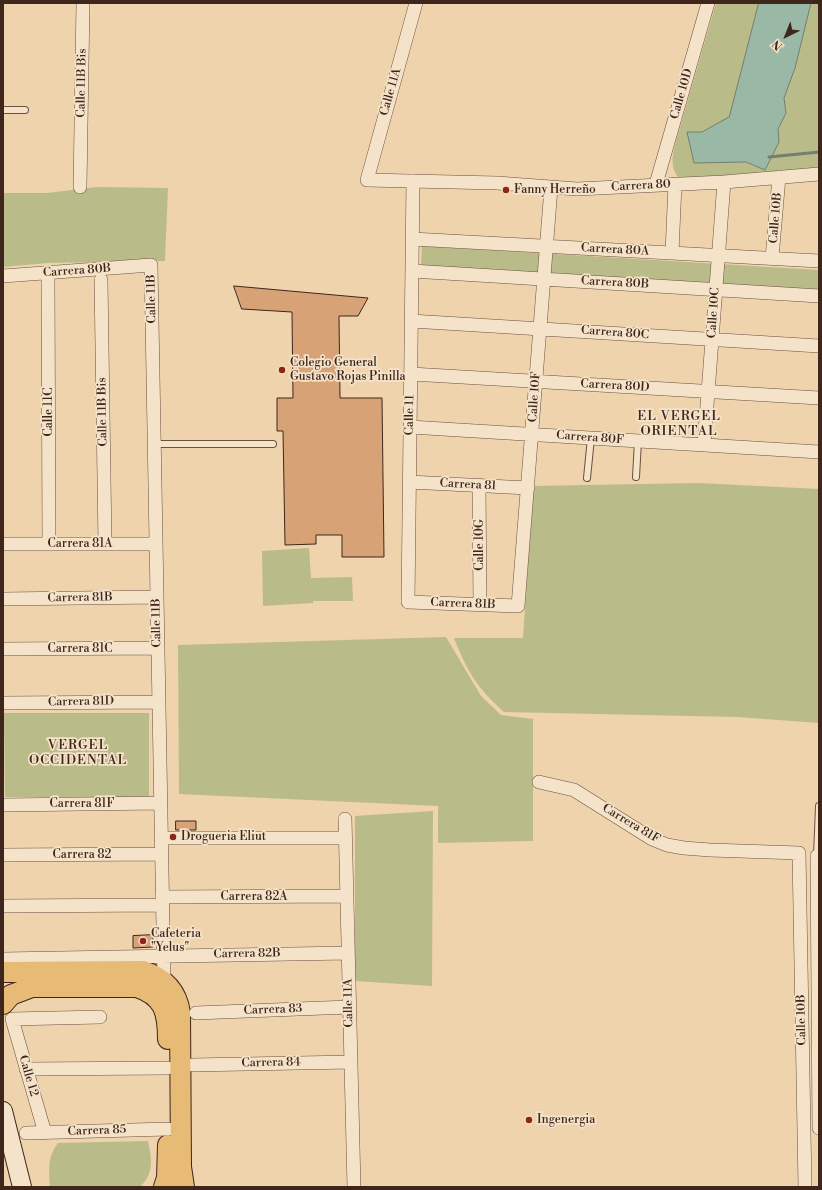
<!DOCTYPE html>
<html>
<head>
<meta charset="utf-8">
<style>
  body { margin:0 }
  #map { position:relative; width:822px; height:1190px; overflow:hidden; background:#eed3ac; font-family:"Libre Bodoni",serif }
  canvas { display:block }
  .frame { position:absolute; inset:0; border:4px solid #3e261c; pointer-events:none }
  .north { position:absolute; left:766px; top:16px; width:40px; height:40px; -webkit-text-stroke:3px #f4e2c9; paint-order:stroke; rotate:223deg; font-size:11px; font-weight:700; line-height:16px; text-align:center; color:#3e261c }
  .north::after { content:''; display:block; margin:auto; width:14px; height:18px; background:#3e261c; clip-path:polygon(50% 0,100% 100%,50% 72%,0 100%) }
</style>
</head>
<body>
<div id="map">
<canvas width="822" height="1190"></canvas>
<div class="frame"></div>
<div class="north">N</div>
</div>
<script>
const g = document.querySelector('canvas').getContext('2d');
g.lineJoin = 'round';
function paint(path, color) { g.fillStyle = color; g.fill(path, 'evenodd'); }
function strokePath(path, color, width, dash) { g.strokeStyle = color; g.lineWidth = width; g.lineCap = dash ? 'butt' : 'round'; g.setLineDash(dash || []); g.stroke(path); }
function drawText(font, color, halo, rows, align = 'center') {
  g.font = font + ' "Libre Bodoni",serif'; g.lineWidth = 3.5; g.setLineDash([]); g.textBaseline = 'middle'; g.strokeStyle = halo; g.fillStyle = color; for (const [text, x, y, turn = 0] of rows) {
    g.save(); g.translate(x, y); g.rotate((+turn || 0) * Math.PI / 180); g.textAlign = isNaN(turn) ? turn : align; if (halo) g.strokeText(text, 0, 0); g.fillText(text, 0, 0); g.restore();
  }
}
paint(new Path2D(`
  M716,3H819V168L688,178H679C669,167 673,154 676,141Z
  M97,187L168,188L165,261L48,263L3,267V193H47Z
  M422,246L819,270V290L421,266Z
  M699,483L819,489V723L737,717L504,712C477,688 467,671 454,638H523L533,486Z
  M309,548L311,578L352,577L353,601H313V603L263,606L262,551Z
  M446,637L481,696L501,715L533,719V841L438,843V806L179,794L178,645Z
  M4,713H149V797H5Z
  M433,811L432,986L355,981V816Z
  M148,1141C152,1159 154,1174 140,1187H50C49,1169 47,1158 58,1143Z`), '#b9bc89');
const water = new Path2D(`
  M759,3H811L795,68L784,98L786,113L778,129L779,142L765,170L746,162L694,163L687,132H702L729,117Z`);
paint(water, '#9ab8a6');
strokePath(water, '#757e6f', 1);
strokePath(new Path2D(`
  M769,157L819,152`), '#757e6f', 3);
const building = new Path2D(`
  M234,286L368,298L358,316H339L340,398H382L384,557H342V535H316V544L285,545L283,431H277V398H293L292,312L242,309Z
  M176,821H196V830H176Z
  M153,935V947L133,948V936Z`);
paint(building, '#d8a277');
strokePath(building, '#3e261c', 1);
const lane = new Path2D(`
  M3,110H25
  M154,444H273
  M636,477L638,441
  M587,478L591,438
  M817,856L819,806`);
const street = new Path2D(`
  M416,3L367,180L497,183L577,189L724,182L819,174
  M413,181L408,602L518,606L551,188
  M656,184L708,3
  M80,187L83,3
  M412,239L819,261
  M672,253L675,184
  M772,258L779,177
  M412,271L819,296
  M3,276L151,265L164,981
  M48,280L49,544
  M101,280L105,544
  M411,321L819,346
  M411,374L819,398
  M410,427L819,452
  M704,445L724,182
  M409,482L528,488
  M479,485L480,605
  M3,544H156
  M3,599L157,597
  M3,649L158,648
  M3,703L159,702
  M539,782L574,790L652,839L667,845L684,848L710,850L799,853L805,1187
  M3,805L160,803
  M345,819L354,1187
  M161,838H345
  M3,855L161,854
  M817,856L819,1128
  M162,897L347,896
  M3,906L162,905
  M3,959L348,953
  M196,1013L349,1007
  M192,1065L351,1062
  M26,1069L168,1068
  M26,1133L168,1129
  M45,1133L12,1019L100,1017`);
const secondary = new Path2D(`
  M3,1111L22,1187`);
const primary = new Path2D(`
  M3,972L143,971C164,978 177,991 180,1013L181,1167L184,1187
  M3,1004L11,995L32,987H137C164,996 168,1012 168,1039
  M164,1187L167,1178L168,1145`);
strokePath(lane, '#6a5140', 8);
strokePath(street, '#6a5140', 14);
strokePath(secondary, '#3e261c', 20);
strokePath(primary, '#3e261c', 22);
strokePath(lane, '#f4e2c9', 6);
strokePath(street, '#f4e2c9', 13);
strokePath(secondary, '#f4e2c9', 18);
strokePath(primary, '#e7ba76', 20);
for (const [x, y, r, color] of [
  [506,190,4,"#8f2418"],
  [282,370,4,"#8f2418"],
  [173,837,4,"#8f2418"],
  [143,941,4,"#8f2418"],
  [529,1120,4,"#8f2418"]
]) { const dot = new Path2D(); dot.arc(x, y, r, 0, 2 * Math.PI); g.fillStyle = color; g.fill(dot); strokePath(dot, '#f4e2c9', 1.5); }
drawText('12px', '#3e261c', '#f4e2c9', [
  ["Calle 11B Bis",82,83,-89],
  ["Calle 11A",391,92,-74],
  ["Calle 10D",682,94,-74],
  ["Carrera 80",641,186,-3],
  ["Calle 10B",776,218,-85],
  ["Carrera 80A",615,250,3],
  ["Carrera 80B",77,271,-4],
  ["Carrera 80B",615,283,3],
  ["Calle 11B",152,299,-91],
  ["Calle 10C",714,313,-86],
  ["Carrera 80C",615,333,4],
  ["Carrera 80D",615,386,3],
  ["Calle 10F",535,397,-86],
  ["Calle 11C",49,412,-90],
  ["Calle 11B Bis",103,412,-91],
  ["Calle 11",410,415,-89],
  ["Carrera 80F",590,438,4],
  ["Carrera 81",468,485,3],
  ["Carrera 81A",80,544],
  ["Calle 10G",480,545,-90],
  ["Carrera 81B",80,598,-1],
  ["Carrera 81B",463,604,2],
  ["Calle 11B",157,623,-91],
  ["Carrera 81C",80,649],
  ["Carrera 81D",81,702,-1],
  ["Carrera 81F",82,804],
  ["Carrera 81F",631,824,31],
  ["Carrera 82",82,855],
  ["Carrera 82A",254,897],
  ["Carrera 82B",247,954,-1],
  ["Calle 11A",349,1003,-91],
  ["Carrera 83",273,1010,-2],
  ["Calle 10B",802,1020,-91],
  ["Carrera 84",271,1063,-1],
  ["Calle 12",28,1076,74],
  ["Carrera 85",97,1131,-2]
]);
drawText('12px', '#3e261c', '#f4e2c9', [
  ["Fanny Herreño",514,190],
  ["Colegio General",290,363],
  ["Gustavo Rojas Pinilla",290,377],
  ["Drogueria Eliut",181,837],
  ["Cafeteria",151,934],
  ["\"Yelus\"",151,948],
  ["Ingenergia",537,1120]
], 'left');
g.letterSpacing = '1px';
drawText('13px', '#3e261c', '#f4e2c9', [
  ["EL VERGEL",679,417],
  ["ORIENTAL",679,432],
  ["VERGEL",78,746],
  ["OCCIDENTAL",78,761]
]);
g.letterSpacing = '0px';
</script>
</body>
</html>
